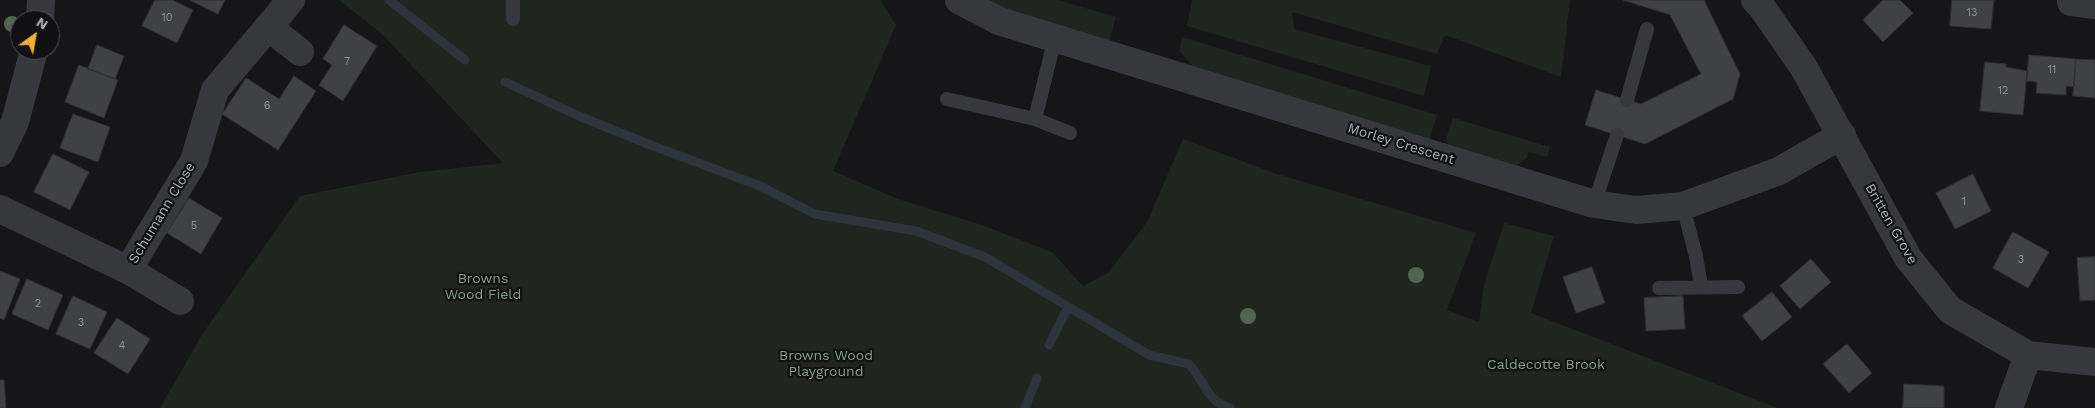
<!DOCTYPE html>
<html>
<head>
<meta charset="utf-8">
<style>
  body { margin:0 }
  #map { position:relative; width:2095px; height:408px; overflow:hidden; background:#161618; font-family:"Work Sans",sans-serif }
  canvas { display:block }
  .north { position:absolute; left:10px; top:10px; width:50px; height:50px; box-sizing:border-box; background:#111113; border:1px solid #4d4f55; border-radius:50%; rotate:32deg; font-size:14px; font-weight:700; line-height:20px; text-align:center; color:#a8adb8 }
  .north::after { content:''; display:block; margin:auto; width:18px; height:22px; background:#f2b134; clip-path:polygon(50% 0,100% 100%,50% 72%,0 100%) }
</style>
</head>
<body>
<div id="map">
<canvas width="2095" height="408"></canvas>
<div class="north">N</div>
</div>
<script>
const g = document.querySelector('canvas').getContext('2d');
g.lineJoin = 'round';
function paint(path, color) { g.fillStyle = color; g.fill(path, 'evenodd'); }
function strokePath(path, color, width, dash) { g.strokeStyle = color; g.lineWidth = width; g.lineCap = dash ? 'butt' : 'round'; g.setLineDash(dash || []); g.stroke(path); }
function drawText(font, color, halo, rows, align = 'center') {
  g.font = font + ' "Work Sans",sans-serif'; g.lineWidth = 4.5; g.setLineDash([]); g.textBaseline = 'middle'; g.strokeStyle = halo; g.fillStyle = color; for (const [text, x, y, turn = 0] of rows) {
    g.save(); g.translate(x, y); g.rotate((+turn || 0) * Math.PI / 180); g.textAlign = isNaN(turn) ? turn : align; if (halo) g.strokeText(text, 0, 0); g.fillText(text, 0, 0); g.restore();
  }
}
paint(new Path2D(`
  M339,0H880L896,25L833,171L898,199L982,225L1052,252L1083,286L1108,273L1147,222L1183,139L1277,174L1476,233L1447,310L1479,322L1484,285L1504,223L1554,236L1531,313L1778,408H160L203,333L300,196L420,172L503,163L382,34Z
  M983,0H1058L1116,17L1109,42L990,4Z
  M1192,0H1570L1561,77L1445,35L1437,54L1292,12L1294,29L1431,66L1424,96L1187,26Z
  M1182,37L1437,115L1429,140L1194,68L1179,50Z
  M1453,118L1550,147L1547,157L1528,152L1527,158L1515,166L1450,147L1446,139Z`), '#1e261f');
strokePath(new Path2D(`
  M389,0L465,60
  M505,82L579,116L648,144L760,186L815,214L916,231L985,257L1149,355L1189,364C1204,380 1208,403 1230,408
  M1049,345L1068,307
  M1025,408L1037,378`), '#2c353c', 9);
const building = new Path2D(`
  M155,0H172L193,10L177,43L142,26Z
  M190,0H225L218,14Z
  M1623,0H1704L1740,74L1733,99L1645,144L1585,125L1596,90L1641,104L1701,74L1670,15Z
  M1883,0H1900L1913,13L1883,42L1863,20Z
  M1952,0H1994L1991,29L1950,26Z
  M344,25L377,46L343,101L319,85L332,65L323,59Z
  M97,45L124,56L115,79L88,69Z
  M2029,55L2076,59L2074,87L2066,86V95L2036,93L2037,82L2027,81Z
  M2076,59L2095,60V98L2073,96Z
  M1985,62L2006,64V67L2027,71L2023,115L1980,111Z
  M79,65L118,80L104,118L65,102Z
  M294,76L316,91L278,150L222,114L246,78L279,99Z
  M73,114L110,127L98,162L60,148Z
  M53,154L89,172L70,210L34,192Z
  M1973,174L1991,211L1955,229L1936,193Z
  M189,198L222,218L201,254L167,233Z
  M2013,232L2049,252L2028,288L1993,268Z
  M2095,257V300L2080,301L2077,258Z
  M1811,259L1831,282L1800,309L1780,286Z
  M1592,267L1605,303L1576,313L1563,277Z
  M0,271L20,279L4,320L0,318Z
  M27,279L63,295L48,330L12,314Z
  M1772,292L1792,317L1762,341L1742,316Z
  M73,296L107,312L90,349L56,334Z
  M1683,296L1685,329L1646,331L1644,298Z
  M117,318L150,339L128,374L94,353Z
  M1847,344L1872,373L1849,393L1823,364Z
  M0,380H4L6,408H0Z
  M1904,384L1944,386V408H1903Z`);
paint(building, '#404145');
strokePath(building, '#303034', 1);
strokePath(new Path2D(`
  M513,0V19
  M947,99L1035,119L1070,133
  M1627,100L1647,29
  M1035,119L1055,38
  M1594,204L1617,135
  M1683,206L1696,256L1701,286
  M1659,288L1738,287`), '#37383d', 14);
strokePath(new Path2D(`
  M959,0L999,21L1594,204L1636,210L1683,206L1779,171L1842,135
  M1755,0L1761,6L1804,68L1908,258L1950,310L2028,355L2095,362
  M2071,0V2L2095,5
  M40,20L41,0
  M268,27L300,52
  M0,153L15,122L34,50
  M0,209L128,270L180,301
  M128,270L194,161L215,90L291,0
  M2009,408L2028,355`), '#37383d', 28);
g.fillStyle = '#506452';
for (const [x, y] of [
  [12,24],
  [1416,275],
  [1248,316]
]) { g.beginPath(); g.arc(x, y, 8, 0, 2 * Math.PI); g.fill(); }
drawText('11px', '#8e929b', null, [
  ["13",1972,13],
  ["10",167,18],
  ["7",347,62],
  ["11",2052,70],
  ["12",2003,91],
  ["6",267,106],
  ["1",1964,202],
  ["5",194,226],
  ["3",2021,260],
  ["2",38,304],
  ["3",81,323],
  ["4",122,346]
]);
drawText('14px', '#a8adb8', '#111113', [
  ["Morley Crescent",1401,144,17],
  ["Schumann Close",162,213,-59],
  ["Britten Grove",1891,224,60]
]);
drawText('14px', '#7fa381', '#111113', [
  ["Browns",483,279],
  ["Wood Field",483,295],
  ["Browns Wood",826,356],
  ["Playground",826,372],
  ["Caldecotte Brook",1546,365]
]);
</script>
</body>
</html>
